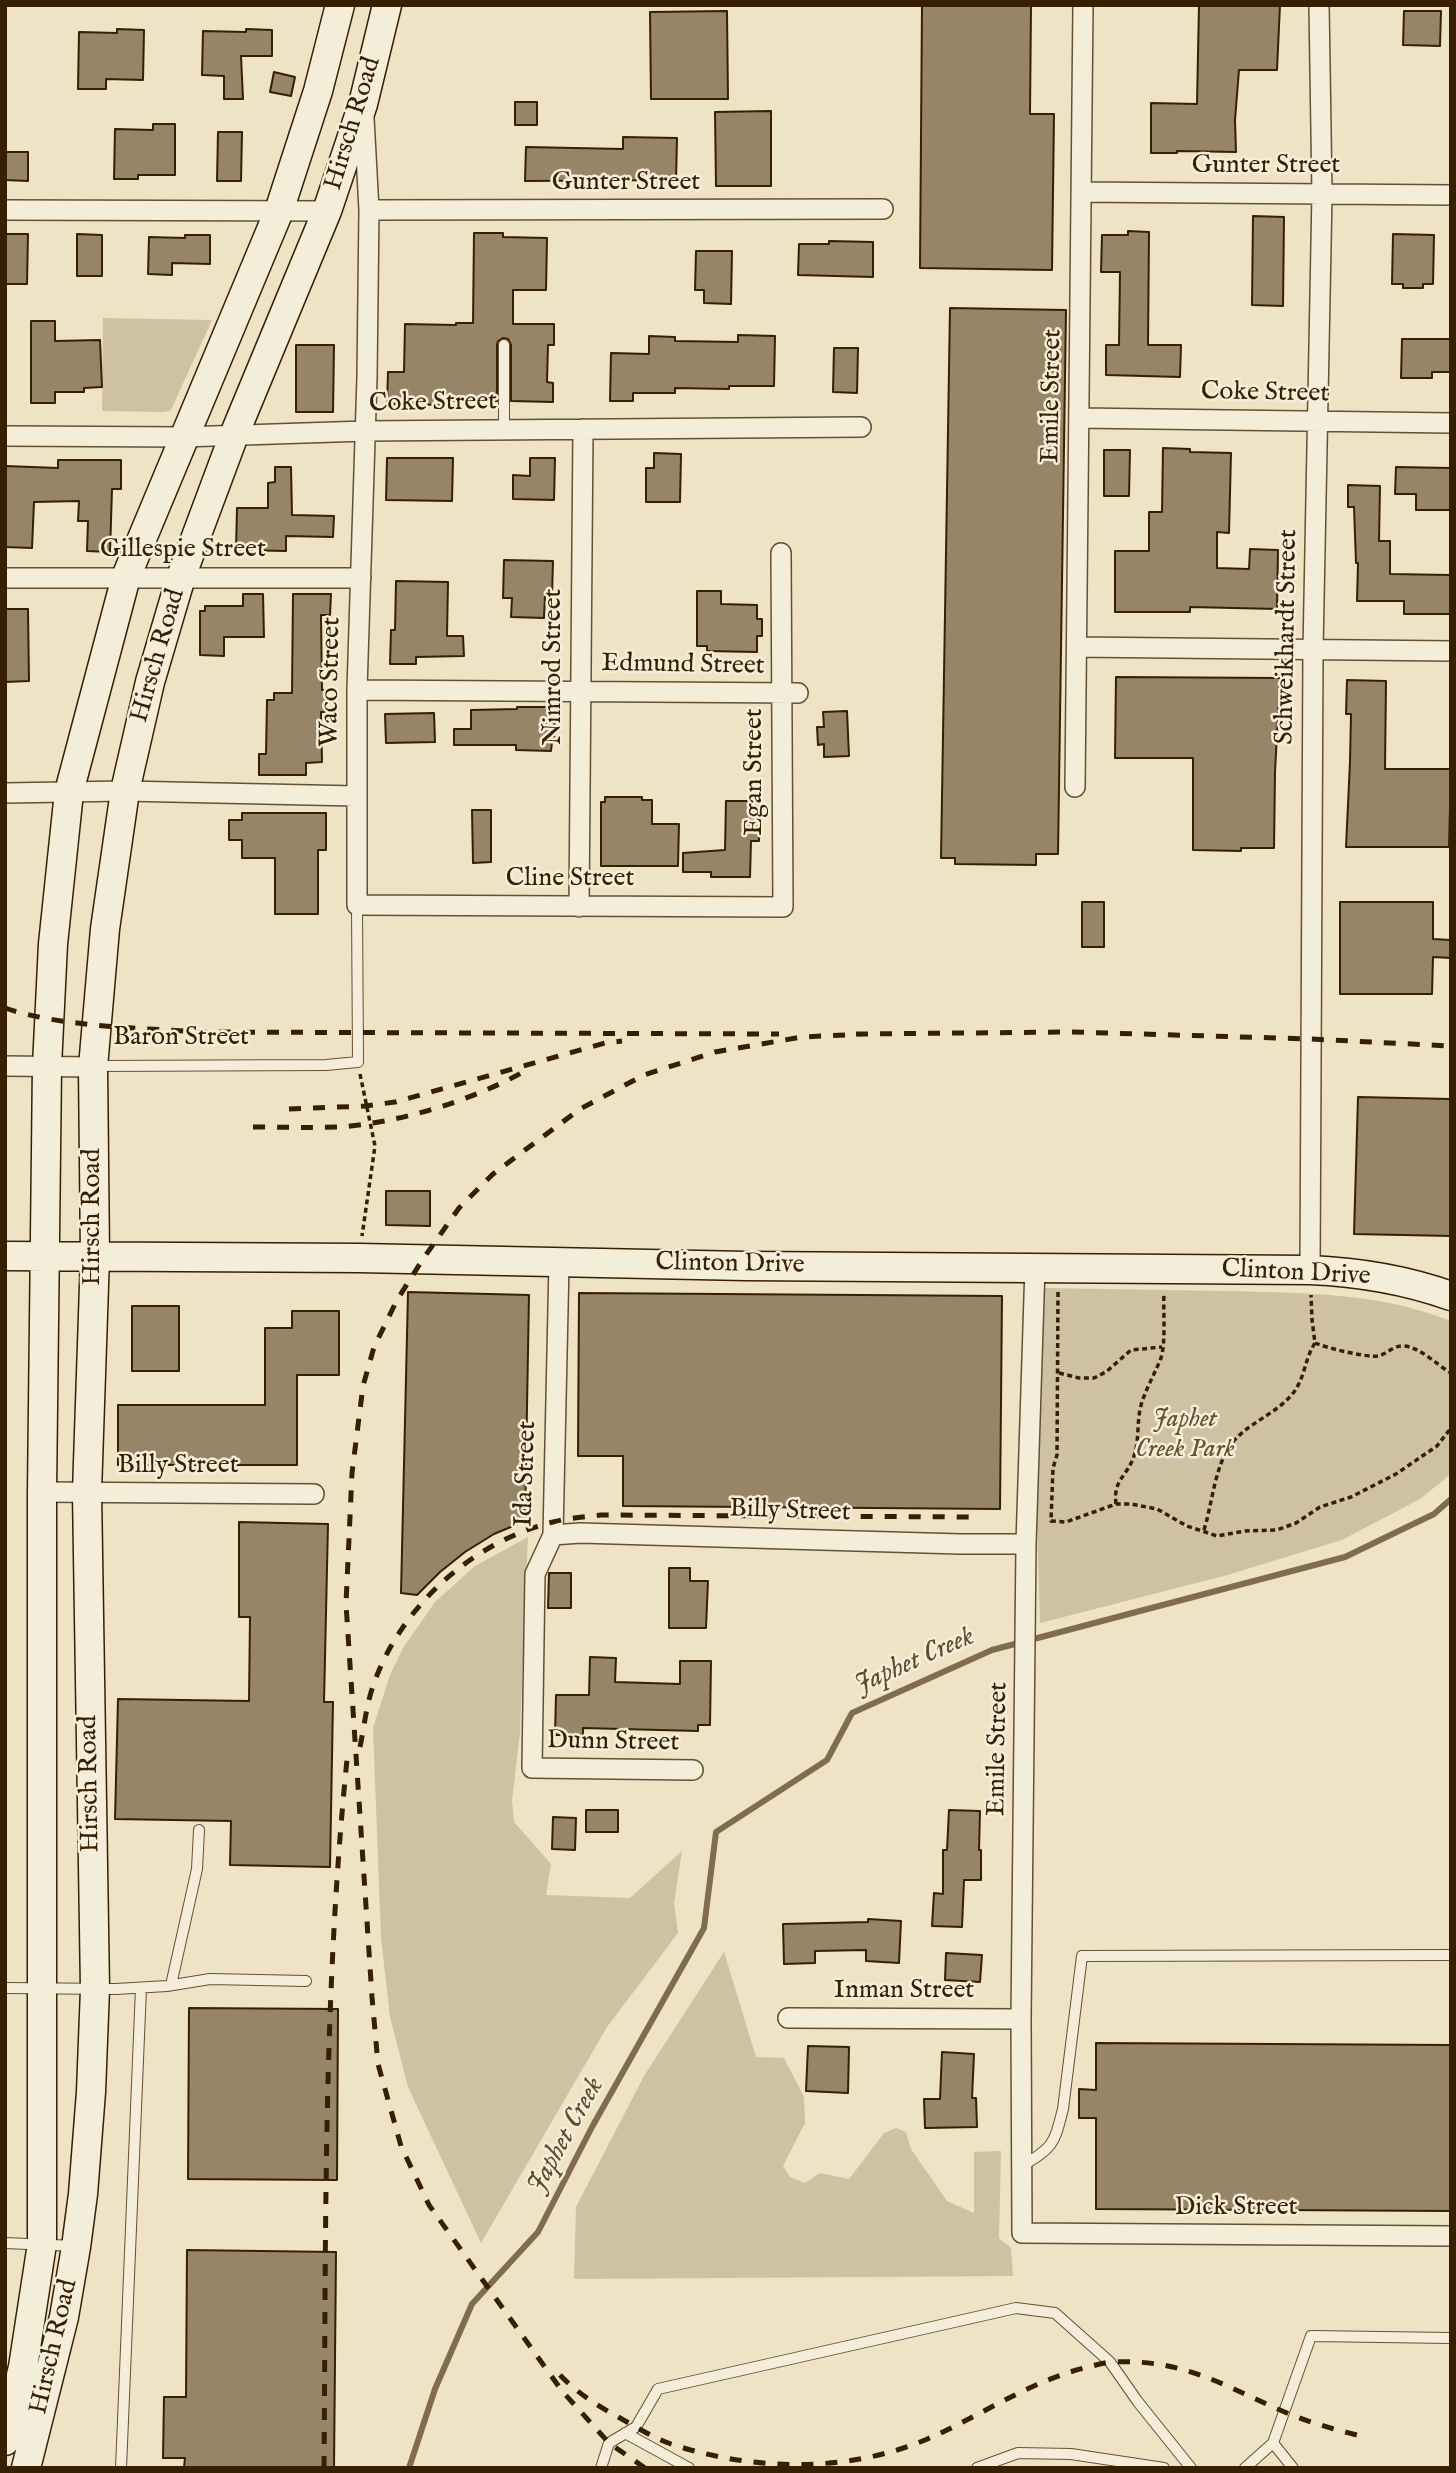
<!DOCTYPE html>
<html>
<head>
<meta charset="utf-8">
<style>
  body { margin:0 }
  #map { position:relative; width:1456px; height:2473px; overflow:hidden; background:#eee3c4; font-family:"IM FELL English",serif }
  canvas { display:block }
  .frame { position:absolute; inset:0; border:7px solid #371f01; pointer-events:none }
</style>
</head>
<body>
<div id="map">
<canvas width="1456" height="2473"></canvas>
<div class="frame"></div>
</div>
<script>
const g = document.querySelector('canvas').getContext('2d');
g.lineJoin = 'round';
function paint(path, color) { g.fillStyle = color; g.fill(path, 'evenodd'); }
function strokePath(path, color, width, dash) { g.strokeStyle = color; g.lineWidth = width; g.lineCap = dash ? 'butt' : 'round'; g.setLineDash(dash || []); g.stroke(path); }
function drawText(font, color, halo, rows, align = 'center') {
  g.font = font + ' "IM FELL English",serif'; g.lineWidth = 5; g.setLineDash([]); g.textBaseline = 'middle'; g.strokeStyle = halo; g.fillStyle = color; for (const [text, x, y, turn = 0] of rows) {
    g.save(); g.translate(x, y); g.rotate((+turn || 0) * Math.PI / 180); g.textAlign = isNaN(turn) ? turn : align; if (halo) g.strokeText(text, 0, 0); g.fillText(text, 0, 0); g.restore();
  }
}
paint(new Path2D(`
  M103,318L212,320L171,410L165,412L102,411Z
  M1044,1288C1104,1289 1165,1290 1225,1291C1302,1293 1378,1292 1451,1321V1474L1420,1499L1342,1540L1224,1576L1040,1623L1037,1522Z
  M528,1537L520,1733L512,1801L514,1822L551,1864L546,1895L630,1898L682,1851L674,1903L678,1933L607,2027L481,2243L408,2087L390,2017L381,1938L373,1728L390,1675L403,1648L435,1602L475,1566Z
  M724,1952L756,2057L784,2058L804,2097L805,2123L783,2166L790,2177L805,2183L820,2173L849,2179L884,2133L896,2128L906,2132L911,2149L947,2201L974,2213V2152L1001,2151L999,2238L1011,2248L1013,2276L574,2279L576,2207L644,2076Z`), '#cfc2a3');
strokePath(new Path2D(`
  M409,2468L435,2389L472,2304L538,2232L592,2127L704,1928L716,1832L827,1760L852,1713L992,1650L1345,1557L1434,1514L1451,1499`), '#806c4e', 6);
const building = new Path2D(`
  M922,5H1031L1030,114H1054L1052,270L920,268Z
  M1199,5H1280L1277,70H1239L1235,120L1236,152L1177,151V153H1151V103L1197,104Z
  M727,11L728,99H651L650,12Z
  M1404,11H1441L1440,46L1403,45Z
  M117,29L144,30L143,80L106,79V89H78L79,32L117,33Z
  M246,29L272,30V56H241L243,99H224V76L202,75L203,31L246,32Z
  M274,72L295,77L291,96L270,92Z
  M515,102H537V125H515Z
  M771,111V186H716L715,112Z
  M153,124H175V175H138V179H114L115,129L153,130Z
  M218,132H242L241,181H217Z
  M623,137L677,138L676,180L525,181L526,147L623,149Z
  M5,152H28V181L5,180Z
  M1253,216L1284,217L1283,306L1252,305Z
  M1128,231L1149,232L1148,345H1181L1180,377L1106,375V345H1119L1120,272H1101L1102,235H1128Z
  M474,233H503V237L547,238L546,290H513V324H554V345H548L547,382L553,383V402L511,401V345L508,339L503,338L498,341L497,345V401H449V405L387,404L388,372H404L405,324L456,325V323H473Z
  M5,234H28L27,284H5Z
  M77,234L102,235V276H77Z
  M1393,234L1434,235L1433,284H1423V288H1403V284H1392Z
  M185,235H210V264L172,263V275L148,274L149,237L185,238Z
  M829,241L873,242V277L798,275L799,244H829Z
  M696,251H732L731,304L704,303V290H695Z
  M950,308L1066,310L1058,854H1036V865L955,864V858H941Z
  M31,321H55V341L100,340L102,387L84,388V392H55V403H31Z
  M738,335L775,336L774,386H729V389L675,388V393H633V401H610L611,353L649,354V336L675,337V341L738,342Z
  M1402,339H1451V372H1432V378H1401Z
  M296,345H334L333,412H296Z
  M834,348H858L857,393L833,392Z
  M1163,448L1190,449V452L1231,453L1229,533L1217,532V568L1249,569L1250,549L1278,550L1277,609L1190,607V612H1115V551H1149V512H1162Z
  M1104,450H1130L1129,496H1104Z
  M654,453L681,454L680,502H646V468H654Z
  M387,458H453L452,501L386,500Z
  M530,458H555L554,500L513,499V475L530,476Z
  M58,460H121V489H112L110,552L87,551L88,521H78L79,501L34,502L32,548L5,547V466L58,468Z
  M275,467H291L292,515L334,516L333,537L286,536V551L236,550L237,508H268V483L275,482Z
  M1396,467L1451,468V510H1416V494H1395Z
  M1348,485L1380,486L1379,541H1390V574L1451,575V614H1404V601H1357L1358,563H1356L1354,507H1348Z
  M504,560L553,561L552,596H545L544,618L511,617L512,598H503Z
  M396,581L448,582L447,636H463L464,656L416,657V664H390L391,630H395Z
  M697,591H721V604L757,605V619H762V636H757V652L707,651V646H697Z
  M243,594H263L264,637H224V656L200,655V611H205V606H243Z
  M293,594H331L330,615H321L322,690H325V712H321L322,762L306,763V775H259V754H266L267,700H274V693H292Z
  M5,609H28L29,681L5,682Z
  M1116,677L1280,678L1275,772L1274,848H1241V851L1193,850V758H1115Z
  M1347,680L1386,681L1385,769H1451L1449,847H1346L1350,762L1351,714H1346Z
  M517,707H551V712H555L554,742H552L551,751L516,750V745H454V729H471V710L517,709Z
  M847,711L849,756L824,757V744L818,745L817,727H824L823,712Z
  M434,713L435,742L386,743L385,714Z
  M605,797H642V800H652V824H679L678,866H601V802H605Z
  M726,801H759V841H751L750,877H711V872H683V853L725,850Z
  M472,810H491V862L473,863Z
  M242,813H326V850H318V914H275V858H242V840H229V820H242Z
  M1082,902H1104V947H1082Z
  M1340,902H1433V939L1451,940V958L1433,957L1432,994H1340Z
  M1358,1097L1451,1099V1236L1354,1234Z
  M386,1191H430V1226L386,1225Z
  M408,1292L529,1295L525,1521L494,1534L465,1552L440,1572L417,1595L401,1593Z
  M579,1293L1002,1296L1000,1509L623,1506V1456H578Z
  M132,1306H179V1371H132Z
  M292,1311H339V1375H297V1465H118V1405H265V1328H292Z
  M239,1522L328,1524L324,1702H333L330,1867L230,1865L231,1821L115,1819L118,1699L249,1701L250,1617H239Z
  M669,1568H690V1581H708L706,1628H669Z
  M549,1573H571V1608H548Z
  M590,1657L616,1658L615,1682L680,1684V1661H711L710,1725H698V1731L583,1728V1735H555L556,1695H589Z
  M586,1810H618V1832H586Z
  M949,1810L980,1811L979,1850H981V1880H964L962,1927L932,1926L934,1893L943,1894V1850H947Z
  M553,1817L576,1818L575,1850L552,1849Z
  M868,1919L901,1921L899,1963L866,1961V1950L815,1951V1963L784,1964L783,1924L868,1922Z
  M946,1953L982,1955L980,1982L945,1980Z
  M189,2008L338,2009L337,2180L188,2179Z
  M1096,2043L1451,2045V2211L1096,2209V2118H1079V2089L1096,2090Z
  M808,2046L849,2047L848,2093L806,2091Z
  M942,2052L974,2054L972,2098H976L977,2127L925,2128L924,2099H940Z
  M187,2250L336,2252L334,2468L184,2467L185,2458H163L164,2397H186Z`);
paint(building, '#968566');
strokePath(building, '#371f01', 2);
const service = new Path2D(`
  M504,345V430
  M97,1066L326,1065L358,1062L357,905
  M171,1985L197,1869L199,1830
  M5,1988L116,1989L167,1986L210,1979L306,1981
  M1022,2166C1054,2147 1054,2144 1063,2109L1082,1956L1451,1955
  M5,2243L75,2246
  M625,2433L689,2468
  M1273,2443L1311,2336L1451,2338
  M121,2468L141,1988
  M601,2468L609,2443L636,2427L658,2389L1016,2308L1055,2313L1110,2362L1138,2402L1191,2468
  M977,2468L1018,2453L1071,2454L1164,2468
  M1245,2468L1273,2443L1293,2468`);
const minor = new Path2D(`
  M364,118L369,210L367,377L357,690V905L783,907L781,553
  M1081,192L1451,195
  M5,210L327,211
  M369,210L883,209
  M1079,418L1451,423
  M5,436L183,437L365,431L861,427
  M5,578H361
  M1077,647L1451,651
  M357,690L798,693
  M1075,787L1083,5
  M5,793L125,791L356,796
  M579,907L583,429
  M5,1066L93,1067
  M559,1263L553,1535L535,1574L532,1768L693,1770
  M1035,1266L1026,1544L1021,2019L1022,2233L1451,2236
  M1310,1270L1313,650L1322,194L1319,5
  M42,1492L314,1494
  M553,1535L580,1533L960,1544H1026
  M788,2018L1021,2019`);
const secondary = new Path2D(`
  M5,1256L359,1258L746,1266L1310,1270C1358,1272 1406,1280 1451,1296
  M5,2441L23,2367L42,2244V1492L47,1066L53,944L69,792L126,577L279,211L318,91L340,5
  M26,2468L64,2317L76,2247L83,2194L91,2092L95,1989L87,1492L95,1256L93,1067L105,929L125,791L150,682L181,577L234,435L327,211L363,104L387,5`);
strokePath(service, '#655032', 12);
strokePath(minor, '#655032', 22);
strokePath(secondary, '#371f01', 31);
strokePath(new Path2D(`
  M360,1074L375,1146L362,1236
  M1058,1292L1057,1455L1053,1468L1051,1521L1066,1522L1116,1504H1131L1157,1509L1187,1526L1217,1536L1245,1531L1277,1530L1296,1523L1320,1507L1351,1497L1396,1474L1437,1446L1451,1428
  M1315,1343C1327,1348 1367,1358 1379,1356C1388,1353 1394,1345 1404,1346C1420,1347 1437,1365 1451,1373
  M1059,1373L1079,1378H1094L1106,1372L1131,1350L1162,1347
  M1116,1504C1113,1479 1127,1477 1134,1456C1140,1438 1136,1420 1142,1402C1147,1387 1155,1373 1161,1358C1166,1342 1163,1311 1164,1293
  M1204,1530C1212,1505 1215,1464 1232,1443C1249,1422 1277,1414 1294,1392C1305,1377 1305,1358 1315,1343L1312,1320L1311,1295`), '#371f01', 3.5, [5, 3.5]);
strokePath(service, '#f4edd9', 10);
strokePath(minor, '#f4edd9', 19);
strokePath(secondary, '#f4edd9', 28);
strokePath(new Path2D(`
  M5,1008C60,1027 142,1028 201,1032L779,1034
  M856,1034L1072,1032L1311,1039L1451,1046
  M289,1109L365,1106L395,1102L605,1043L622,1041
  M253,1127C282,1127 310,1128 339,1127C398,1123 471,1101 523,1072
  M360,1747C364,1728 366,1708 372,1689C398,1609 471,1542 553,1522C568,1518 585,1517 601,1515L970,1517
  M560,2375C577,2393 598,2406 620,2418C636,2427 654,2438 671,2444C753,2471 845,2473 925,2440C979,2417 1026,2383 1084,2368C1094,2366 1104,2362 1114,2362C1182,2359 1221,2384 1280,2410C1307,2422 1336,2430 1365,2437
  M324,2468C326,2228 323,1989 348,1750
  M645,2468L609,2443L562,2391L429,2205L401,2146L378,2064L372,1997L346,1604L352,1473L363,1386L374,1347L397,1300L423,1259L459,1208L493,1174L580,1109L644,1075L715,1052L802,1037L864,1034`), '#371f01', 5, [12, 12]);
drawText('26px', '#371f01', '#f4edd9', [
  ["Hirsch Road",354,124,-73],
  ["Gunter Street",1266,167],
  ["Gunter Street",626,184],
  ["Coke Street",1265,394,1],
  ["Emile Street",1053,396,-89],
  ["Coke Street",433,404,-1],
  ["Gillespie Street",183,551],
  ["Schweikhardt Street",1288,637,-89],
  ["Hirsch Road",159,656,-74],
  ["Edmund Street",683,666,1],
  ["Nimrod Street",555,667,-90],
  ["Waco Street",332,682,-89],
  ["Egan Street",756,772,-90],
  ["Cline Street",570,880],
  ["Baron Street",181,1039],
  ["Hirsch Road",94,1217,-90],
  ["Clinton Drive",730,1265,1],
  ["Clinton Drive",1296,1274,3],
  ["Billy Street",178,1467],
  ["Ida Street",527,1474,-88],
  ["Billy Street",790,1512,2],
  ["Dunn Street",613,1743,1],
  ["Emile Street",999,1749,-89],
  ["Hirsch Road",91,1784,-91],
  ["Inman Street",904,1992],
  ["Dick Street",1236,2209],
  ["Hirsch Road",55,2347,-77]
]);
drawText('italic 26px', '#655032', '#f4edd9', [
  ["Japhet",1185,1421],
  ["Creek Park",1185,1451]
]);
drawText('italic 28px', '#614c2e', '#f4edd9', [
  ["Japhet Creek",915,1662,-24],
  ["Japhet Creek",567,2136,-61]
]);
</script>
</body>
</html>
